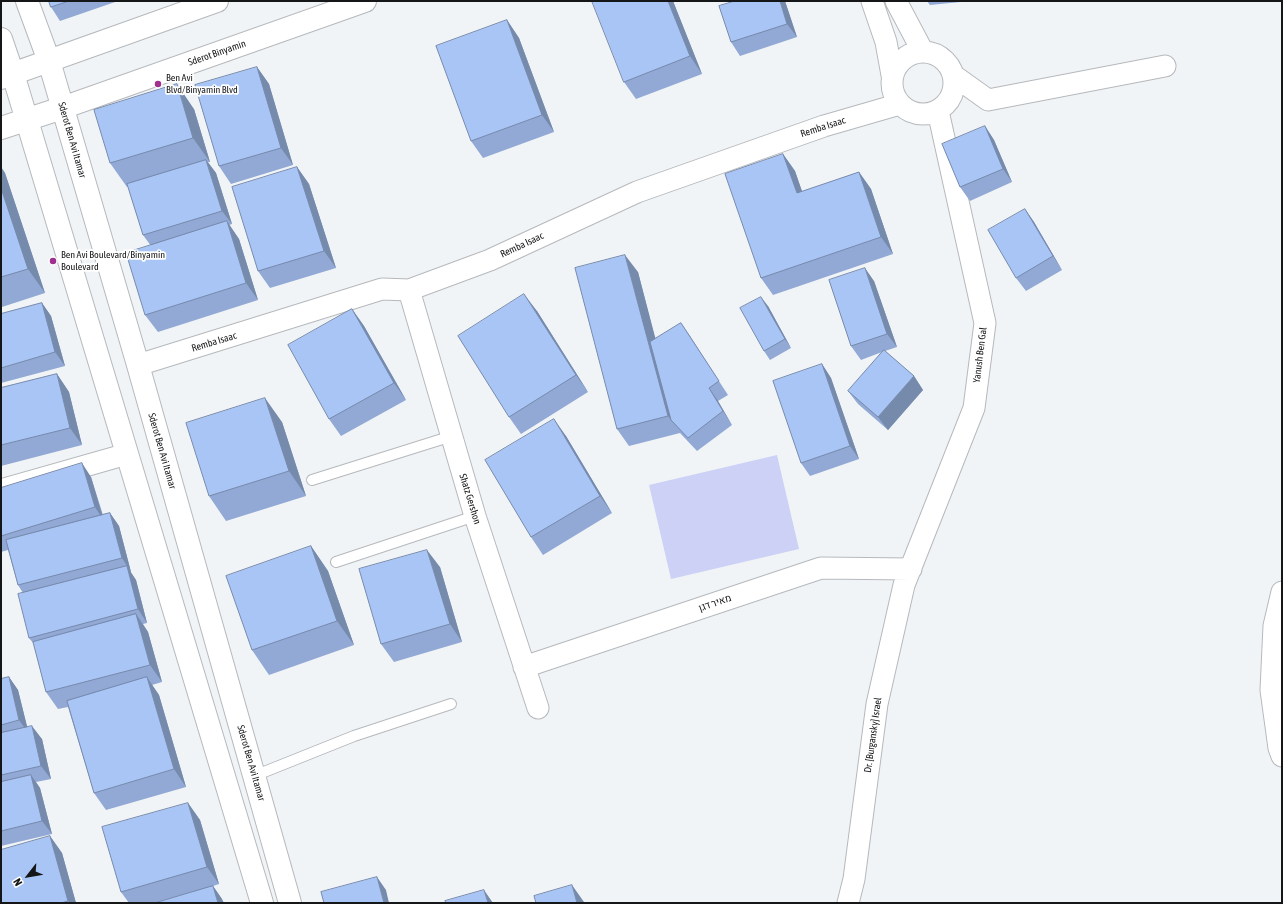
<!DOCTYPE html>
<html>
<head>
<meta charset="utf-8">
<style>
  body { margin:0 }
  #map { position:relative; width:1283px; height:904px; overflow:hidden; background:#f1f4f7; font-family:"Asap Condensed",sans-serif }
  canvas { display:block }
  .frame { position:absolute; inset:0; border:2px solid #151617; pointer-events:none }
  .north { position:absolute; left:8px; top:856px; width:40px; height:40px; -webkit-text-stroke:3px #fff; paint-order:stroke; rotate:239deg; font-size:11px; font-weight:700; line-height:16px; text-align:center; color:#151617 }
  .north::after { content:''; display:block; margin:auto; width:14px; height:18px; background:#151617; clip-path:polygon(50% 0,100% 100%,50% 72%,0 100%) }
</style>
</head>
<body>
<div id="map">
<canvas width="1283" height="904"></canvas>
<div class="frame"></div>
<div class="north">N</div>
</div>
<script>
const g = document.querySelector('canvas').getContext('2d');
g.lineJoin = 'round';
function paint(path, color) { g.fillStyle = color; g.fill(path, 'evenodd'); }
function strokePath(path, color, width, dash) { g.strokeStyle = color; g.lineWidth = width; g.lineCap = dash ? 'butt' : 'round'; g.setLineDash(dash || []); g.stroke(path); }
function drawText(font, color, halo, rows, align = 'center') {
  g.font = font + ' "Asap Condensed",Heebo,sans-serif'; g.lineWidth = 3.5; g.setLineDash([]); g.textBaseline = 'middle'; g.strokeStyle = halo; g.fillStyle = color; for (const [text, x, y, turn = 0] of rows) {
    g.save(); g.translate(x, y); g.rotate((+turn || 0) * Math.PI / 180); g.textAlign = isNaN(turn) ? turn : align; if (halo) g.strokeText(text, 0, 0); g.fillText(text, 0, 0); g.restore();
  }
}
paint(new Path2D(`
  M777,455L799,549L671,579L649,485Z`), '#ccd1f5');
const lane = new Path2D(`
  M312,480L452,436
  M336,562L475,516
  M254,776L354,736L451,704`);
const street = new Path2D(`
  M872,1L886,42L892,75
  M896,1L923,52
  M892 83a31 31 0 1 1 62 0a31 31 0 1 1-62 0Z
  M953,75L988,100L1165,66
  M409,290L475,516L538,708
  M138,365L382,289L409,290L490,260L637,192L824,126L900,104
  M1,490L127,454
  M1282,592L1274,626L1271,690L1279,748L1282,756
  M524,667L821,568L911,569
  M848,903L854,879L877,704L904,585L974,408L985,323L938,111`);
const secondary = new Path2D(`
  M27,1L49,61L138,365L290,903
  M1,39L13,74L262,903
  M1,78L217,1
  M1,128L62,108L365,1`);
strokePath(lane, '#b6b9bc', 12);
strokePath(street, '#b6b9bc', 23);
strokePath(secondary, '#b6b9bc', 24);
strokePath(lane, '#fff', 10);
strokePath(street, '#fff', 21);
strokePath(secondary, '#fff', 22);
paint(new Path2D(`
  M49,1H118L60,21L51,7Z
  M673,1L702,74L636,99L624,82Z
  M735,1H785L797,37L740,56L731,42Z
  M927,1H971L930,5Z
  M507,20L519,38L554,132L483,158L471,141Z
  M257,67L269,84L293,165L231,184L219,166Z
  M194,109L210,162H208L216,173L232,224L229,225L239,239L258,300L158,332L145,315L151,246L143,235L128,187H127L110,163Z
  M985,126L994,140L1012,182L970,201L960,187Z
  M783,154L795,171L802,192L859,172L871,189L893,254L773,295L761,278Z
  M1,167L5,173L45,293L2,307L1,305Z
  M297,167L309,184L336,268L270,288L258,271Z
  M1025,209L1034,222L1062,270L1026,291L1016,278Z
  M638,272L655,339L681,323L728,395L718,401L732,425L697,451L680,433L629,446L617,429Z
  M874,281L897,347L885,351L914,376L923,390L888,430L858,404L848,391L882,352L861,360L851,346Z
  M42,303L51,316L65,366L1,383V314Z
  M768,306L791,348L770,360L764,351Z
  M352,309L364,326L406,400L341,436L329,419Z
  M537,311L588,392L521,434L509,417Z
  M822,364L831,378L859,459L810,476L801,463Z
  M57,374L69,392L82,445L1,466V388Z
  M282,422L306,496L226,521L209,496Z
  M566,436L612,513L543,555L531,537Z
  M91,477L103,515L110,513L119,526L131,572H130L136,580L147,623L143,624L148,632L162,682L152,685L159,695L186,787L106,810L94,793L68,707L58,709L46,692L34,644L29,638L23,593L18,585L8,550L1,552V488Z
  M311,546L328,571L354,645L269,675L252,650Z
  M440,567L462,642L394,662L381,644Z
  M9,677L18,690L27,727L42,739L51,779L36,782L40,788L52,834L1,846V679Z
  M188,803L200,820L219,884L213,886L222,899L193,892L154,903H129L121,892Z
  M50,836L62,853L76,903H1Z`), '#91a9d4');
paint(new Path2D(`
  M668,1H673L702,74L690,56Z
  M780,1H785L797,37L787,24Z
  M507,20L519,38L554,132L542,115Z
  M257,67L269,84L293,165L281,148Z
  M177,84L194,109L210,162L193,138Z
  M985,126L994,140L1012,182L1003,169Z
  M783,154L795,171L809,211L797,193Z
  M206,160L216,173L232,224L222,211Z
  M1,167L5,173L45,293L28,269L1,188Z
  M297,167L309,184L336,268L324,251Z
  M859,172L871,189L893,254L881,237Z
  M1025,209L1034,222L1062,270L1053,256Z
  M227,221L239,239L258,300L246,283Z
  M625,255L638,272L679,428L671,420L668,416Z
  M865,268L874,281L897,347L887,334Z
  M524,294L537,311L588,392L576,375Z
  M761,297L768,306L791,348L785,339Z
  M42,303L51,316L65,366L55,352Z
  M352,309L364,326L406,400L394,383Z
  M681,323L690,336L728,395L719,381Z
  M822,364L831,378L859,459L850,446Z
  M57,374L69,392L82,445L70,428Z
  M914,376L923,390L888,430L878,417Z
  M709,388L718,401L732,425L723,411Z
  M265,398L282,422L306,496L289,471Z
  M554,419L566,436L612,513L600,496Z
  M82,463L91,477L104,521L95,507Z
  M110,513L119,526L131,572L122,558Z
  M311,546L328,571L354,645L337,621Z
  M427,550L440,567L462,642L450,624Z
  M127,566L136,580L147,623L138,609Z
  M136,614L148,632L162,682L150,665Z
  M9,677L18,690L29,734L19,720Z
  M147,677L159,695L186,787L174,769Z
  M32,726L42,739L51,779L41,766Z
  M31,775L40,788L52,834L42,821Z
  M188,803L200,820L219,884L207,867Z
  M50,836L62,853L76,903H70L68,901Z
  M377,877L386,890L389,903H384Z
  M572,885L584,902V903H577Z
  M213,886L222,899L224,903H218Z
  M484,890L493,903H488Z`), '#768aac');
const building = new Path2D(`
  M49,1H69L51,7Z
  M592,1H668L690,56L624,82Z
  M735,1H780L787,24L731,42L719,6Z
  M507,20L542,115L471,141L436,46Z
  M257,67L281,148L219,166L195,85Z
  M177,84L193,138L110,163L94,110Z
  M985,126L1003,169L960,187L942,144Z
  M783,154L797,193L859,172L881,237L761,278L725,174Z
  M206,160L222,211L143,235L127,184Z
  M297,167L324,251L258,271L232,187Z
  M1,188L28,269L1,277Z
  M1025,209L1053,256L1016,278L988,230Z
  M227,221L246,283L145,315L126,253Z
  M625,255L668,416L617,429L575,268Z
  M865,268L887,334L851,346L829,280Z
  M524,294L576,375L509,417L458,336Z
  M761,297L785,339L764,351L740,308Z
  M42,303L55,352L1,368V314Z
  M352,309L394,383L329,419L288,345Z
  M681,323L719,381L709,388L723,411L688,438L671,420L650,342Z
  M884,350L914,376L878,417L848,391Z
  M822,364L850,446L801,463L773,381Z
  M57,374L70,428L1,445V388Z
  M265,398L289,471L209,496L186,423Z
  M554,419L600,496L531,537L485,460Z
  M82,463L95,507L1,536V488Z
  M110,513L122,558L18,585L6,540Z
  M311,546L337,621L252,650L226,576Z
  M427,550L450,624L381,644L359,569Z
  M127,566L138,609L29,638L18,594Z
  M136,614L150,665L46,692L33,642Z
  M9,677L19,720L1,725V679Z
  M147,677L174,769L94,793L67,701Z
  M32,726L41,766L1,775V733Z
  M31,775L42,821L1,831V782Z
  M188,803L207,867L121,892L102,827Z
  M50,836L68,901L61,903H1V850Z
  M377,877L384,903H324L321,892Z
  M572,885L577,903H536L534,896Z
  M213,886L218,903H155Z
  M484,890L488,903H446L445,901Z`);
paint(building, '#a9c5f6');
strokePath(building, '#768aac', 1);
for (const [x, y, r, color] of [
  [158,84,4,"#a0308d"],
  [53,261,4,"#a0308d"]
]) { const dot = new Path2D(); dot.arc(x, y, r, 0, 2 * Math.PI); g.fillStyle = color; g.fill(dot); strokePath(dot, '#fff', 1.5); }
drawText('10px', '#151617', '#fff', [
  ["Sderot Binyamin",217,53,-19],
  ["Remba Isaac",823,127,-18],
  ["Sderot Ben Avi Itamar",72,140,74],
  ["Remba Isaac",522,245,-25],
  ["Remba Isaac",214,342,-17],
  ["Yanush Ben Gal",980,355,-83],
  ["Sderot Ben Avi Itamar",162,451,74],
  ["Shatz Gershon",470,499,73],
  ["מאיר דגן",715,603,-19],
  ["Dr. [Burgansky] Israel",873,735,-82],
  ["Sderot Ben Avi Itamar",251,763,74]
]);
drawText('10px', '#151617', '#fff', [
  ["Ben Avi",166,78],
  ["Blvd/Binyamin Blvd",166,90],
  ["Ben Avi Boulevard/Binyamin",61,255],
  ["Boulevard",61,267]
], 'left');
</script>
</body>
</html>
